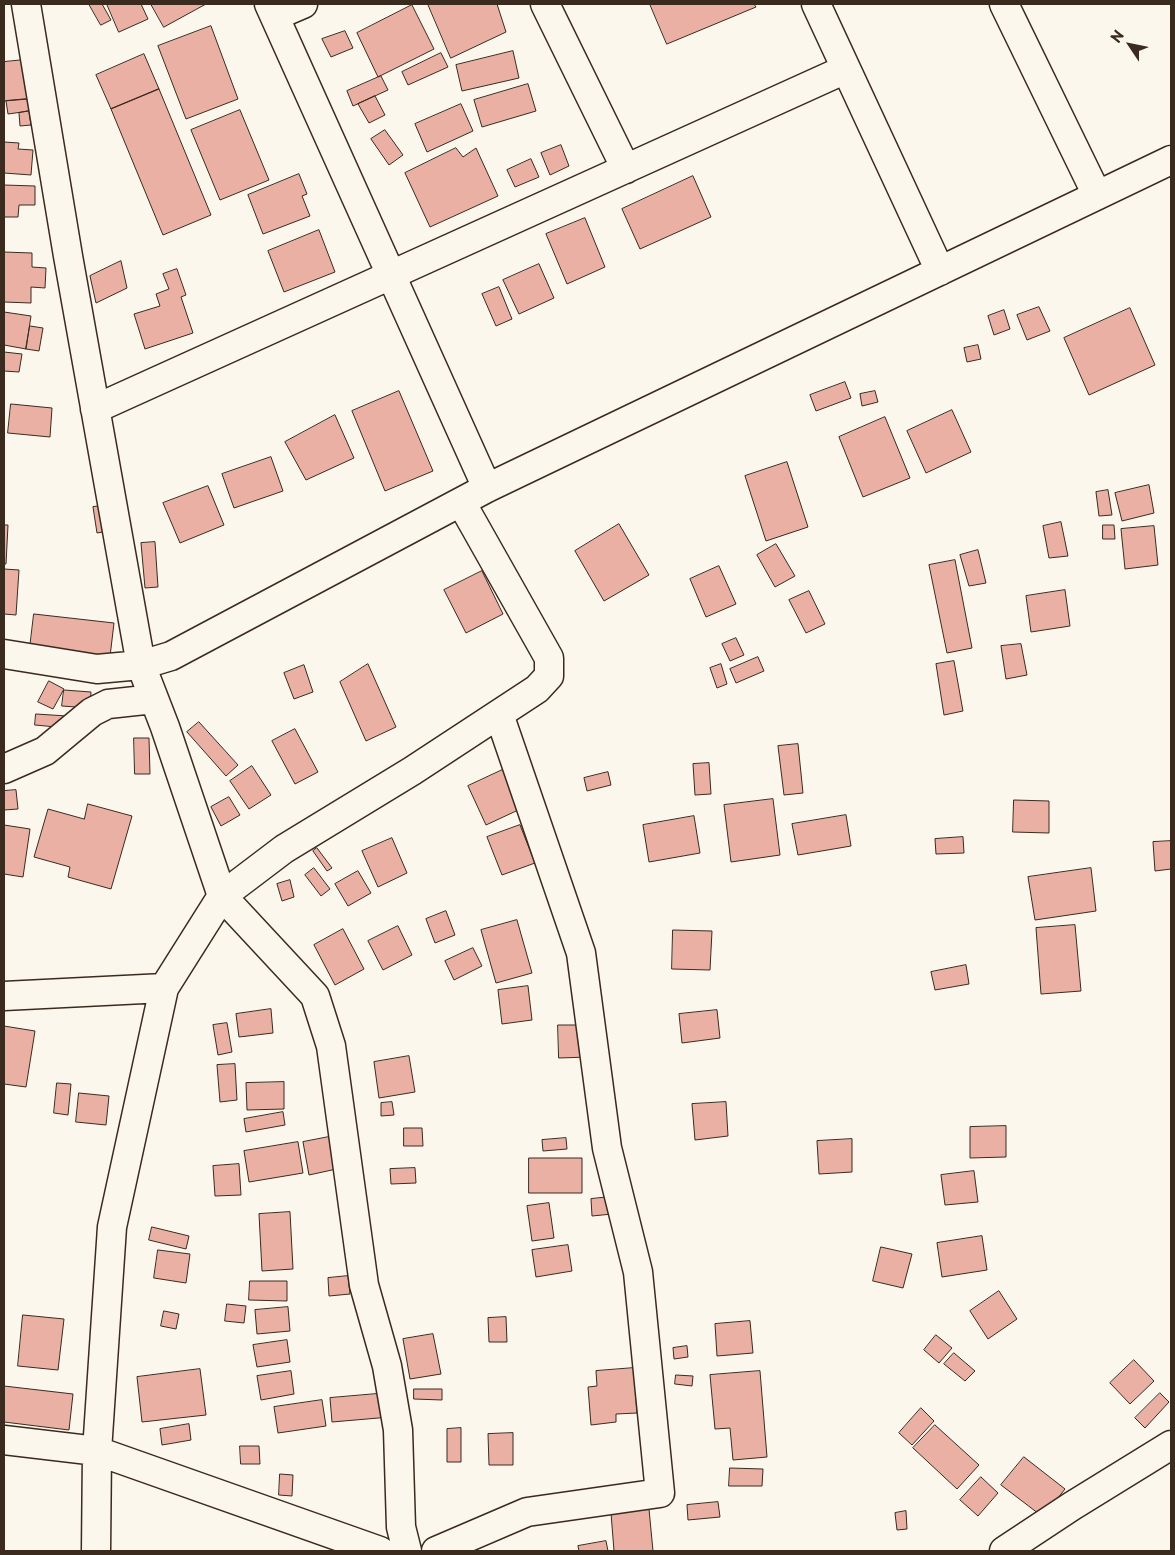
<!DOCTYPE html>
<html>
<head>
<meta charset="utf-8">
<style>
  body { margin:0 }
  #map { position:relative; width:1175px; height:1555px; overflow:hidden; background:#fbf7ec; font-family:"Playpen Sans",sans-serif }
  canvas { display:block }
  .frame { position:absolute; inset:0; border:5px solid #3b2a1e; pointer-events:none }
  .north { position:absolute; left:1105px; top:20px; width:50px; height:50px; -webkit-text-stroke:4px #fbf7ec; paint-order:stroke; rotate:304deg; font-size:14px; font-weight:700; line-height:20px; text-align:center; color:#3b2a1e }
  .north::after { content:''; display:block; margin:auto; width:18px; height:22px; background:#3b2a1e; clip-path:polygon(50% 0,100% 100%,50% 72%,0 100%) }
</style>
</head>
<body>
<div id="map">
<canvas width="1175" height="1555"></canvas>
<div class="frame"></div>
<div class="north">N</div>
</div>
<script>
const g = document.querySelector('canvas').getContext('2d');
g.lineJoin = 'round';
function paint(path, color) { g.fillStyle = color; g.fill(path, 'evenodd'); }
function strokePath(path, color, width, dash) { g.strokeStyle = color; g.lineWidth = width; g.lineCap = dash ? 'butt' : 'round'; g.setLineDash(dash || []); g.stroke(path); }
const building = new Path2D(`
  M89,4H102L111,20L101,25Z
  M107,4H141L148,19L119,32Z
  M151,4H206L164,27Z
  M428,4H497L506,32L451,58Z
  M650,4H754L756,7L667,44Z
  M412,5L434,49L378,77L357,33Z
  M211,26L238,99L186,119L158,46Z
  M345,31L353,48L331,57L322,39Z
  M513,51L519,78L462,91L456,65Z
  M441,53L448,67L408,85L402,72Z
  M144,54L159,89L111,109L96,75Z
  M24,60L28,99L4,101V62Z
  M381,76L388,90L353,106L347,91Z
  M528,84L536,111L482,127L474,100Z
  M159,89L211,215L163,235L111,109Z
  M375,96L385,115L369,123L358,104Z
  M28,99L29,111L8,114L6,101Z
  M461,104L473,131L427,152L415,124Z
  M240,110L269,180L220,200L191,130Z
  M29,111L31,125L20,126L19,113Z
  M385,130L403,155L389,165L371,139Z
  M4,142L19,143L18,149L33,150L31,175L4,173Z
  M561,145L569,166L550,175L541,153Z
  M456,148L463,157L476,148L498,196L430,227L405,173Z
  M531,159L539,177L515,187L507,170Z
  M299,174L307,194L302,196L310,216L263,234L248,195Z
  M693,176L711,217L640,249L622,209Z
  M4,185L35,186V205H19L18,217H4Z
  M585,218L605,267L567,284L546,234Z
  M319,230L335,272L284,292L268,251Z
  M4,252L32,253V267L46,268L45,288L31,287V303L4,302Z
  M121,261L127,288L96,303L90,276Z
  M539,264L554,298L519,314L503,280Z
  M177,269L186,295L181,297L193,333L145,349L134,314L160,306L156,294L169,289L163,274Z
  M499,287L512,319L496,326L482,294Z
  M1039,307L1050,331L1027,340L1017,315Z
  M1130,308L1155,365L1089,395L1064,338Z
  M1004,310L1010,329L994,335L988,316Z
  M4,312L31,316L26,349L4,345Z
  M30,326L43,328L39,351L26,349Z
  M978,345L981,359L967,362L964,348Z
  M4,352L22,354L19,372L4,371Z
  M845,382L851,398L816,411L810,395Z
  M399,391L433,471L385,491L352,411Z
  M875,391L878,402L862,406L860,394Z
  M11,404L52,408L50,437L8,433Z
  M952,410L971,452L926,473L907,431Z
  M335,415L354,458L306,480L285,442Z
  M885,417L910,478L863,497L839,437Z
  M271,457L283,491L234,508L222,474Z
  M787,462L808,527L766,541L745,476Z
  M1149,485L1154,513L1122,521L1115,493Z
  M208,486L224,525L180,543L163,503Z
  M1108,490L1112,515L1099,516L1096,492Z
  M110,505L114,530L97,533L93,507Z
  M1061,522L1068,556L1049,558L1043,526Z
  M619,524L649,575L604,601L575,551Z
  M4,525H8L6,564H4Z
  M1103,525H1114L1115,539H1103Z
  M1154,526L1158,565L1125,569L1121,529Z
  M155,542L158,587L145,588L141,543Z
  M776,544L795,576L775,587L757,555Z
  M978,550L986,583L969,586L960,555Z
  M955,560L972,648L947,653L929,565Z
  M719,566L736,604L706,617L690,579Z
  M4,569L19,570L16,615L4,614Z
  M482,571L503,614L466,633L444,590Z
  M1065,590L1070,626L1031,632L1026,596Z
  M809,591L825,624L806,633L789,600Z
  M34,614L114,623L109,665L29,656Z
  M736,638L744,655L730,661L722,644Z
  M1021,644L1027,675L1006,679L1001,646Z
  M758,657L764,671L736,683L730,669Z
  M954,661L963,711L944,715L936,664Z
  M368,664L396,727L366,741L340,682Z
  M721,664L727,684L717,688L710,668Z
  M304,665L313,692L294,699L284,673Z
  M49,681L64,689L53,709L38,702Z
  M64,690L91,692L90,708L62,706Z
  M36,714L67,716V728L35,725Z
  M199,722L238,765L226,776L187,732Z
  M295,729L318,772L295,784L272,741Z
  M134,738H149L150,774H135Z
  M798,744L803,793L784,795L778,746Z
  M709,763L711,794L695,795L693,764Z
  M252,766L271,795L249,809L230,781Z
  M511,766L529,805L486,825L468,786Z
  M608,772L611,785L587,791L584,778Z
  M16,790L18,809L4,810V791Z
  M229,797L240,815L221,826L211,807Z
  M773,799L780,855L731,862L724,805Z
  M1014,800L1049,801V833L1013,832Z
  M88,804L132,816L111,889L68,877L70,867L34,857L48,809L84,819Z
  M846,815L851,846L798,855L792,824Z
  M694,816L700,853L649,862L643,825Z
  M4,825L30,829L23,877L4,874Z
  M520,825L535,863L502,875L487,837Z
  M963,837L964,853L936,854L935,839Z
  M392,838L407,873L378,887L362,851Z
  M1171,841V869L1155,871L1153,842Z
  M317,848L332,868L327,871L313,851Z
  M314,868L330,889L321,896L305,875Z
  M1091,868L1096,911L1035,920L1028,877Z
  M358,871L371,893L348,906L335,884Z
  M290,880L294,897L282,901L277,884Z
  M446,911L455,935L435,943L426,919Z
  M517,920L532,973L496,983L481,930Z
  M1075,925L1081,991L1041,994L1036,928Z
  M398,926L412,955L383,970L368,941Z
  M343,929L364,969L335,985L314,945Z
  M673,930L712,931L710,970L672,969Z
  M473,948L482,966L454,980L445,961Z
  M966,965L969,984L935,990L931,972Z
  M528,986L532,1020L502,1024L498,990Z
  M271,1009L273,1033L239,1037L236,1014Z
  M717,1010L720,1038L682,1043L679,1014Z
  M227,1023L232,1052L218,1055L213,1025Z
  M558,1025H589V1057L559,1058Z
  M4,1026L35,1031L26,1087L4,1084Z
  M409,1056L415,1092L379,1098L374,1062Z
  M235,1064L237,1100L220,1102L217,1065Z
  M284,1082V1109L247,1110L246,1083Z
  M57,1083L71,1084L68,1115L54,1113Z
  M79,1093L109,1096L106,1125L76,1122Z
  M392,1102L394,1115L381,1116V1103Z
  M726,1102L728,1136L695,1140L692,1104Z
  M283,1112L285,1125L246,1132L244,1119Z
  M1006,1126V1157L970,1158V1127Z
  M404,1128H422L423,1146H404Z
  M334,1136L341,1168L309,1175L303,1142Z
  M566,1138L567,1149L543,1151L542,1140Z
  M852,1139V1172L819,1174L817,1141Z
  M298,1142L303,1173L249,1182L244,1151Z
  M529,1158H582V1193H529Z
  M239,1164L241,1195L215,1196L213,1166Z
  M415,1168L416,1183L391,1184L390,1169Z
  M974,1171L978,1202L945,1205L941,1175Z
  M610,1197L612,1214L592,1216L591,1199Z
  M549,1203L554,1238L532,1241L527,1206Z
  M290,1212L293,1269L262,1271L259,1214Z
  M152,1227L189,1236L186,1249L149,1240Z
  M982,1236L987,1270L942,1277L937,1243Z
  M568,1245L572,1271L536,1277L532,1250Z
  M881,1247L912,1254L903,1288L873,1281Z
  M158,1250L190,1254L186,1283L154,1278Z
  M348,1276L350,1294L329,1296L328,1278Z
  M250,1281H287V1301L249,1300Z
  M999,1291L1017,1319L988,1339L970,1311Z
  M227,1304L246,1306L244,1323L225,1321Z
  M288,1307L290,1331L257,1334L255,1310Z
  M164,1311L179,1314L176,1329L161,1326Z
  M23,1315L64,1319L58,1370L18,1366Z
  M506,1317L507,1342H489L488,1318Z
  M750,1321L753,1353L717,1356L715,1324Z
  M433,1334L441,1374L410,1379L403,1339Z
  M936,1335L952,1348L939,1363L924,1350Z
  M287,1340L290,1362L257,1367L253,1345Z
  M687,1346L688,1357L674,1359L673,1348Z
  M954,1353L975,1371L965,1381L944,1364Z
  M1134,1360L1154,1381L1130,1404L1110,1383Z
  M634,1368L637,1413L616,1414V1422L591,1425L588,1387L597,1386L596,1371Z
  M200,1369L206,1415L142,1422L137,1377Z
  M291,1371L294,1394L261,1400L257,1376Z
  M760,1371L767,1457L733,1460L730,1428L715,1429L710,1375Z
  M676,1375L693,1376L692,1386L675,1384Z
  M4,1386L73,1394L69,1430L4,1422Z
  M414,1389H442V1400L414,1399Z
  M388,1393L390,1417L332,1422L330,1398Z
  M1160,1393L1169,1402L1145,1428L1135,1418Z
  M322,1400L326,1426L278,1433L274,1407Z
  M921,1408L934,1421L912,1445L899,1433Z
  M189,1424L191,1440L162,1445L160,1429Z
  M935,1425L979,1465L957,1489L913,1448Z
  M461,1428V1462H447V1429Z
  M513,1433V1465H489L488,1434Z
  M240,1446H259L260,1464H241Z
  M1024,1457L1065,1489L1043,1517L1001,1485Z
  M730,1468L763,1469L762,1486H729Z
  M280,1474L293,1475L292,1496L279,1495Z
  M981,1477L998,1493L978,1516L960,1500Z
  M718,1502L720,1517L688,1520L687,1505Z
  M649,1509L653,1551H614L611,1513Z
  M906,1511L907,1529L897,1530L895,1513Z
  M606,1541L608,1551H579L578,1546Z`);
paint(building, '#eab0a4');
strokePath(building, '#3b2a1e', 1);
const minor = new Path2D(`
  M26,4L68,256L141,665L165,727L222,896L315,996L331,1046L364,1285L387,1366L398,1430L401,1527L407,1551
  M269,4L487,488
  M545,4L626,169
  M816,4L940,271
  M1004,4L1097,195
  M275,16L303,4
  M95,409L846,69
  M4,654L97,669L141,665L171,656L487,488L1171,160
  M4,769L45,751L92,712L108,704L154,699
  M4,996L164,988L222,896L284,849L412,771L537,689L549,676V658L461,502
  M4,1440L97,1451L380,1551
  M96,1551L97,1451L112,1227L164,988
  M436,1551L527,1512L660,1493L638,1272L607,1148L581,953L499,714
  M1004,1551L1072,1506L1171,1445`);
strokePath(minor, '#3b2a1e', 31);
strokePath(minor, '#fbf7ec', 28);
</script>
</body>
</html>
